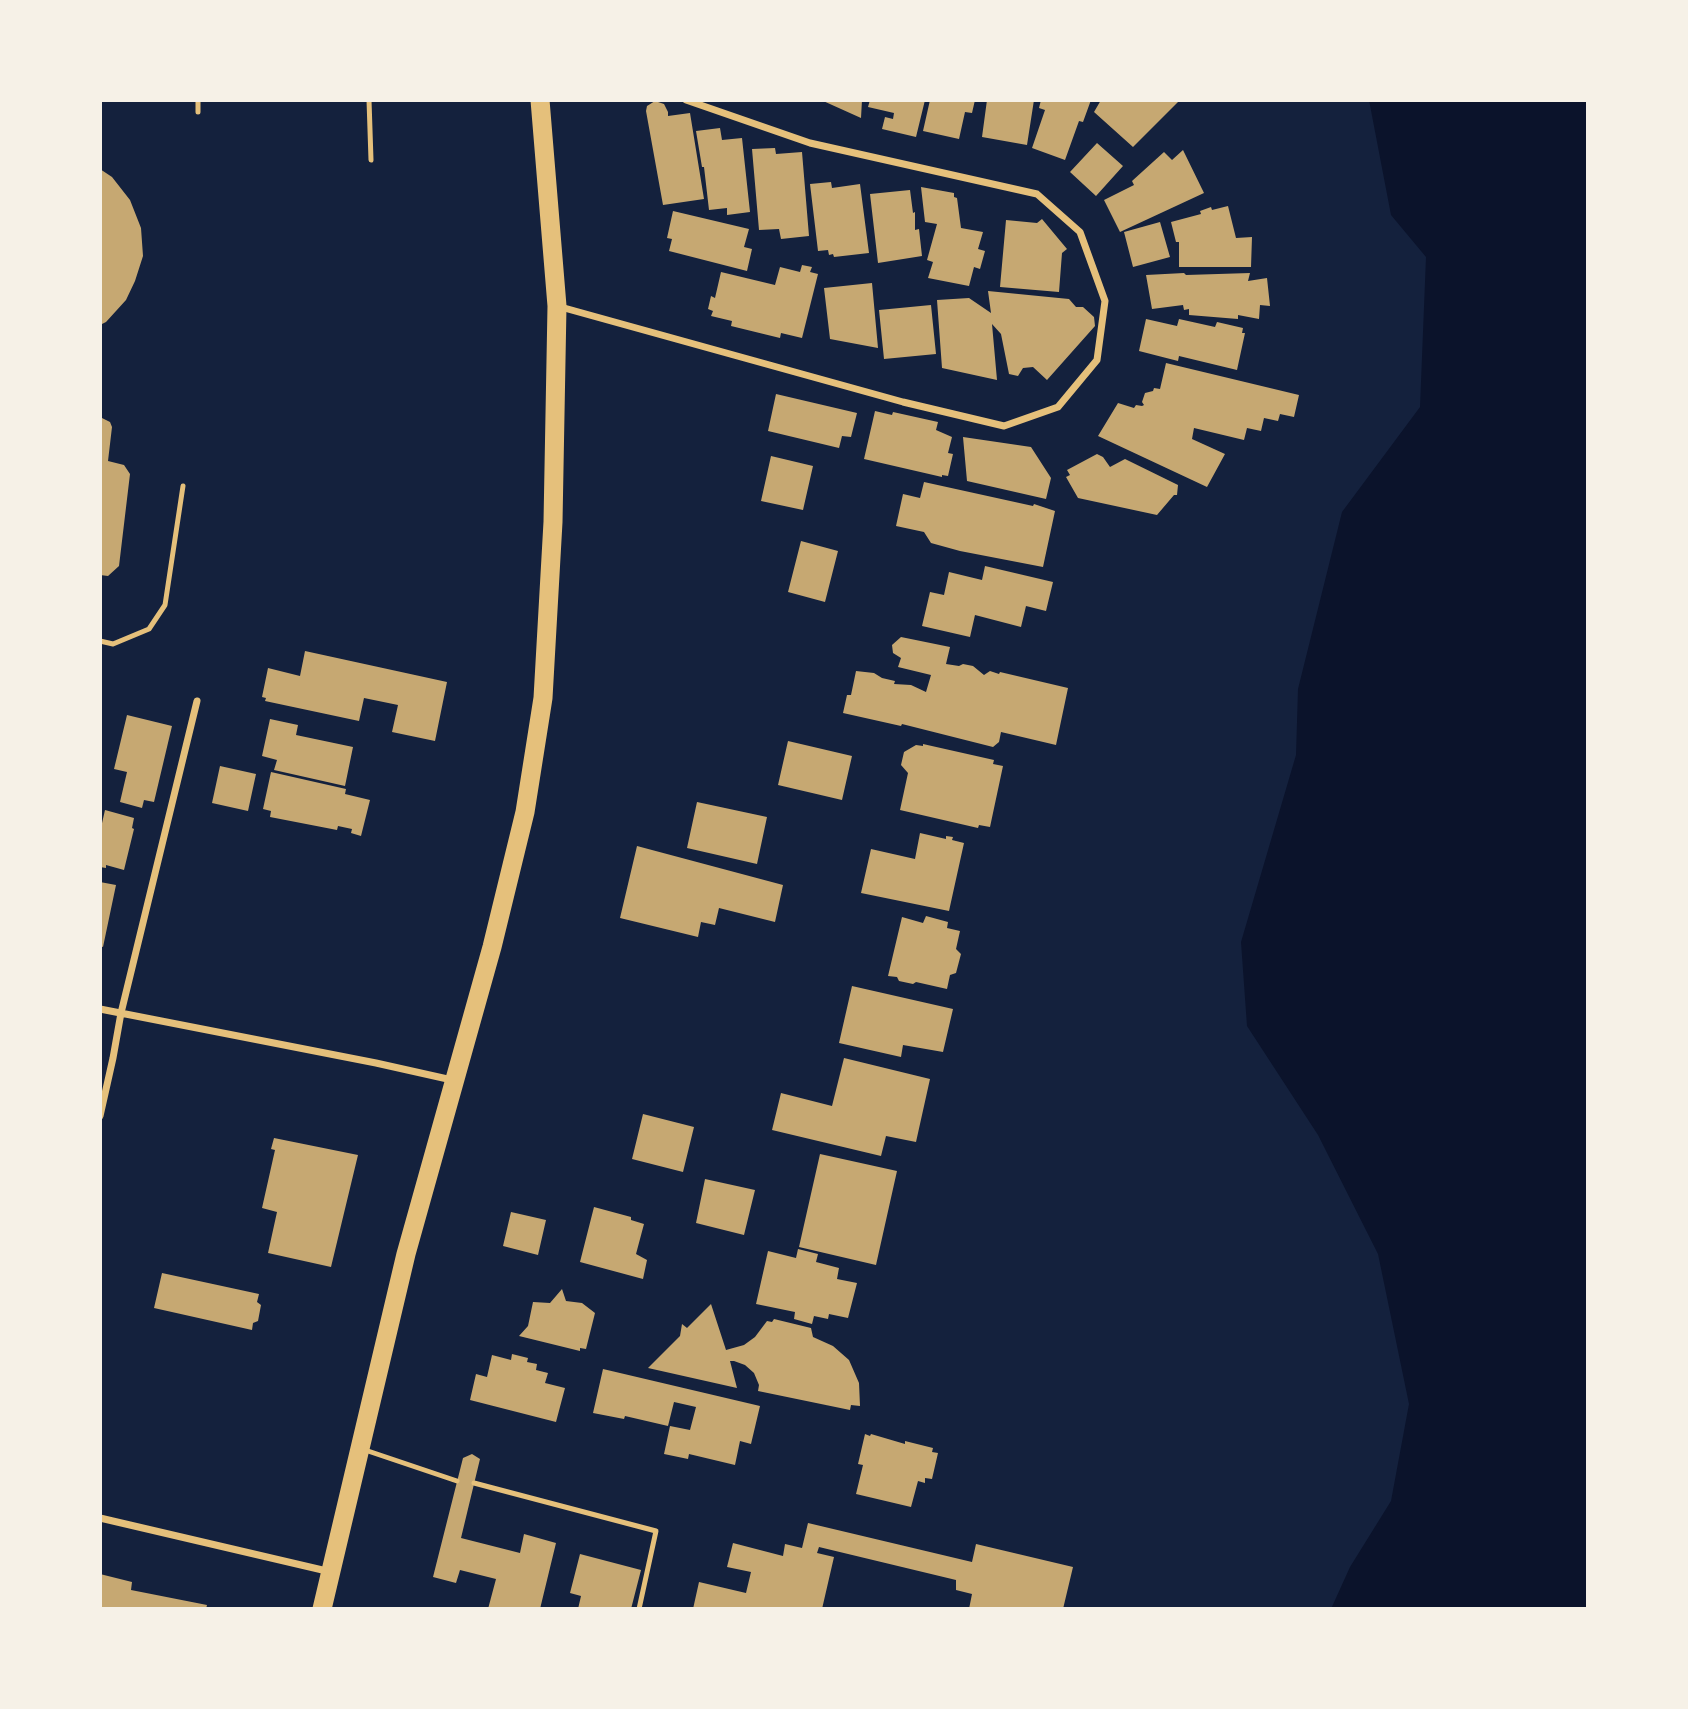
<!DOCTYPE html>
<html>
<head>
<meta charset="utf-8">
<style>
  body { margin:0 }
  #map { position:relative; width:1688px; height:1709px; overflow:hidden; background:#14213d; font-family:"PT Serif",serif }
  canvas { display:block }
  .frame { position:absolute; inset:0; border:102px solid #f6f1e7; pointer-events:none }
</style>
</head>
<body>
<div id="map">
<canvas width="1688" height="1709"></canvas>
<div class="frame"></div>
</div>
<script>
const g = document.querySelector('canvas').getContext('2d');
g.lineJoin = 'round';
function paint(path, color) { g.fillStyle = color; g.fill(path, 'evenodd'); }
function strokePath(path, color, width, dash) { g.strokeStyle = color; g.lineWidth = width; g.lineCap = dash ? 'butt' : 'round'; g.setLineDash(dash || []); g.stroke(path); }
paint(new Path2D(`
  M1369,100H1588V1609H1331L1350,1567L1391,1501L1409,1404L1378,1254L1318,1135L1247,1026L1241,942L1296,755L1298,689L1342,512L1420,407L1426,257L1391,215Z`), '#0b132b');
paint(new Path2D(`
  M821,100H862L861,118Z
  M870,100H925L916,137L882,129L885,117L893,119L894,113L868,107Z
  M930,100H975L972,113L965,112L959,139L923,131Z
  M987,100H1034L1027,145L982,137Z
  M1041,100H1091L1083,122L1079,121L1065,160L1032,148L1045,110L1039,108Z
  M1101,100H1180L1133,147L1094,112Z
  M655,101L664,104L668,112V116L690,113L704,199L663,205L646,111L647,106Z
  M720,128L722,140L742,138L750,212L727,215V208L709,210L704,167H702L696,131Z
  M1097,143L1123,166L1096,196L1070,172Z
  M775,148L776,154L802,152L809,236L781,239L779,229L759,230L752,149Z
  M1183,150L1204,193L1120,232L1104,200L1134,185L1132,181L1164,152L1172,160Z
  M100,169L112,177L130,200L141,228L143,256L135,281L126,300L106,322L100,325Z
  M831,182L832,188L860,184L869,253L834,257L833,254L829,255L828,250L818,251L810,184Z
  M921,187L954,193V197L957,198L961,228L983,232L978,249L985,251L980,269L974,267L969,286L928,278L933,262L927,260L937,224L925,222Z
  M910,190L913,213L915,212V230L919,229L922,256L878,263L870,194Z
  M1228,206L1236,238L1252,237L1251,267H1179V242H1176L1171,222L1201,214L1200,211L1211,207L1212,210Z
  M673,211L749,229L744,247L752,249L747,271L669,251L672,239L667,238Z
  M1042,219L1067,249L1062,253L1059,292L1000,287L1006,220L1037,223Z
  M1160,222L1170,257L1133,267L1124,232Z
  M802,265L812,267L810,272L818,274L802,338L781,333L780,338L731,326L732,321L711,316L713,311L708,309L711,296L715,298L721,272L775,285L780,267L800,272Z
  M1184,273L1186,275L1250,273L1248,281L1267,278L1270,306L1260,305L1259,319L1238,315V319L1189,315V309L1184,310L1183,305L1152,309L1146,275Z
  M872,283L878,348L830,339L824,288Z
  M988,291L1069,299L1076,307H1083L1094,317L1095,326L1047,380L1033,367L1023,368L1018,376L1009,374L1001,334L992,324L997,380L942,368L937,300L969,298L991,313Z
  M931,305L936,354L884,359L879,310Z
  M1146,319L1177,326L1179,319L1215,327L1217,322L1243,328L1242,333H1245L1237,370L1179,356L1178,361L1139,351Z
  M1166,363L1299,395L1294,417L1280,414L1278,421L1264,418L1261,431L1247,428L1244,440L1194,428L1192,439L1225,454L1207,487L1098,436L1118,403L1134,408L1136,405L1142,406L1144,405L1142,402L1145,393L1153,391L1154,388L1160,389Z
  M776,394L857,413L851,437L842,436L839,448L768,431Z
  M875,411L892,415L893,412L938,422L936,430L952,437L948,453L953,454L948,476L942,475V477L864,459Z
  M100,417L110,422L112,427L108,461L124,465L130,474L119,566L108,576L100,575Z
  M963,437L1031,447L1051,478L1046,499L967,481Z
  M1097,454L1103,457L1110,467L1125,459L1178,485L1177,495H1174L1157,515L1078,498L1066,477L1070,475L1067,470Z
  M771,456L813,466L803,510L761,501Z
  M924,482L1033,506L1034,504L1055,511L1043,567L960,551L931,543L924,532L896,526L903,494L920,498Z
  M801,541L838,551L825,602L788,592Z
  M985,566L1053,582L1046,611L1026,606L1021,627L975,615L970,637L922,626L930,592L944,595L949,572L982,580Z
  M901,637L950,647L946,664L959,666L963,664L973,666L984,675L990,671L999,674L1000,672L1068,688L1056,745L1001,732L999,742L993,747L902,724L901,726L843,713L847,695H851L856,671L874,673L882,678L895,681L894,684L911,685L926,692L931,675L898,667L901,658L893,653L892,645Z
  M305,651L447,682L435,741L392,732L398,705L364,698L359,721L265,701L266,698L262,697L268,668L300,676Z
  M127,715L172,726L154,802L144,800L142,808L120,802L127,772L114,769Z
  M270,719L298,725L296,735L353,747L345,786L274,770L277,760L262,756Z
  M788,741L852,756L842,800L778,785Z
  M923,744L994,760L993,764L1003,766L990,827L979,825L978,828L900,810L908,773L901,765L904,752L916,745L923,746Z
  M220,766L256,774L248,811L212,803Z
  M271,772L346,789L345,794L370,800L361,836L351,833L352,829L338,826L337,830L270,817L271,811L263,809Z
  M697,802L767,817L757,864L687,848Z
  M105,810L134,818L132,828L134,829L124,870L106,865V868L100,867V832Z
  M920,833L946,839V836L953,837L952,840L964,843L949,911L861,893L871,849L915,859Z
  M637,846L783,885L775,922L719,908L715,925L701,922L698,937L620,918Z
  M100,882L116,885L103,947L100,946Z
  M926,916L948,922L947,928L960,931L956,949L961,954L956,973L950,975L947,989L916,982L913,984L899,981L897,977L888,976L902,917L923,923Z
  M852,986L953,1009L943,1052L903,1045L901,1057L839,1043Z
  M844,1058L930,1079L916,1142L886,1136L881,1156L772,1130L781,1093L832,1106Z
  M643,1114L694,1127L683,1172L632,1159Z
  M274,1138L358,1155L331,1267L268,1253L277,1212L262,1208L275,1150L271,1149Z
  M820,1154L897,1171L876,1265L799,1247Z
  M705,1179L755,1190L744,1235L696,1223Z
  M594,1207L631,1217V1220L644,1224L636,1254L647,1260L643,1279L580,1262Z
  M511,1212L546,1220L538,1255L503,1246Z
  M798,1249L818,1254L816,1262L839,1268L837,1279L857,1283L848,1318L829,1314L828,1319L814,1316L812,1324L794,1319L795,1312L756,1304L768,1251L796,1258Z
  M162,1273L259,1294L257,1302L261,1305L258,1321L253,1323L252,1330L154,1308Z
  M562,1289L566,1301L582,1303L595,1313L586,1349L580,1348V1351L519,1336L528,1326L533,1302L550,1303Z
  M711,1304L726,1350L744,1345L755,1337L767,1321L772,1322L774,1319L811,1328L813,1337L833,1346L849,1360L859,1383L860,1406L851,1405L850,1410L758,1391L759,1385L754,1373L745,1365L734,1361H730L737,1388L648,1368L680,1336L682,1324L687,1328Z
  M512,1354L528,1358L527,1362L537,1364L536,1370L548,1373L545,1383L565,1388L556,1422L470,1400L476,1374L487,1377L492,1355L511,1360Z
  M603,1369L760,1406L751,1444L740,1441L735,1465L689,1454L688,1459L664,1454L670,1426L690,1430L696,1407L674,1402L668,1426L625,1416L624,1419L593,1413Z
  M865,1434L870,1436L871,1434L905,1444V1441L933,1448L932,1452L938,1453L932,1479L925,1478V1483L918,1481L911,1507L856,1494L863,1465L858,1464Z
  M472,1454L480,1459L461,1538L520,1553L524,1534L556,1543L540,1609H488L496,1579L460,1570L456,1583L433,1577L463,1458Z
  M808,1523L972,1562L976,1544L1073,1567L1063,1609H969L972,1594L956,1590V1580L819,1547L817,1553L834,1557L822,1609H693L699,1582L746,1593L751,1572L727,1567L733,1543L783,1556L785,1544L802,1548Z
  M580,1554L641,1570L631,1609H578L581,1596L570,1593Z
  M100,1574L132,1582L131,1590L207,1605L206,1609H100Z`), '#c6a872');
strokePath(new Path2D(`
  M198,100V112
  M369,100L371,160
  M100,641L113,644L149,629L165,605L183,486
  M365,1450L457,1481
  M474,1483L656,1531L639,1609`), '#e5c07b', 5);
strokePath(new Path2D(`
  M557,306L903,402L1004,426L1058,407L1097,360L1105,301L1080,232L1037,194L810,143L686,100
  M100,1009L376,1063L452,1080
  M100,1116L113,1058L121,1013L197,701
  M100,1518L331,1572`), '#e5c07b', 7);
strokePath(new Path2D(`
  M322,1609L406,1254L492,947L525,812L543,698L553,522L557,306L540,100`), '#e5c07b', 19);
</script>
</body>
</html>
